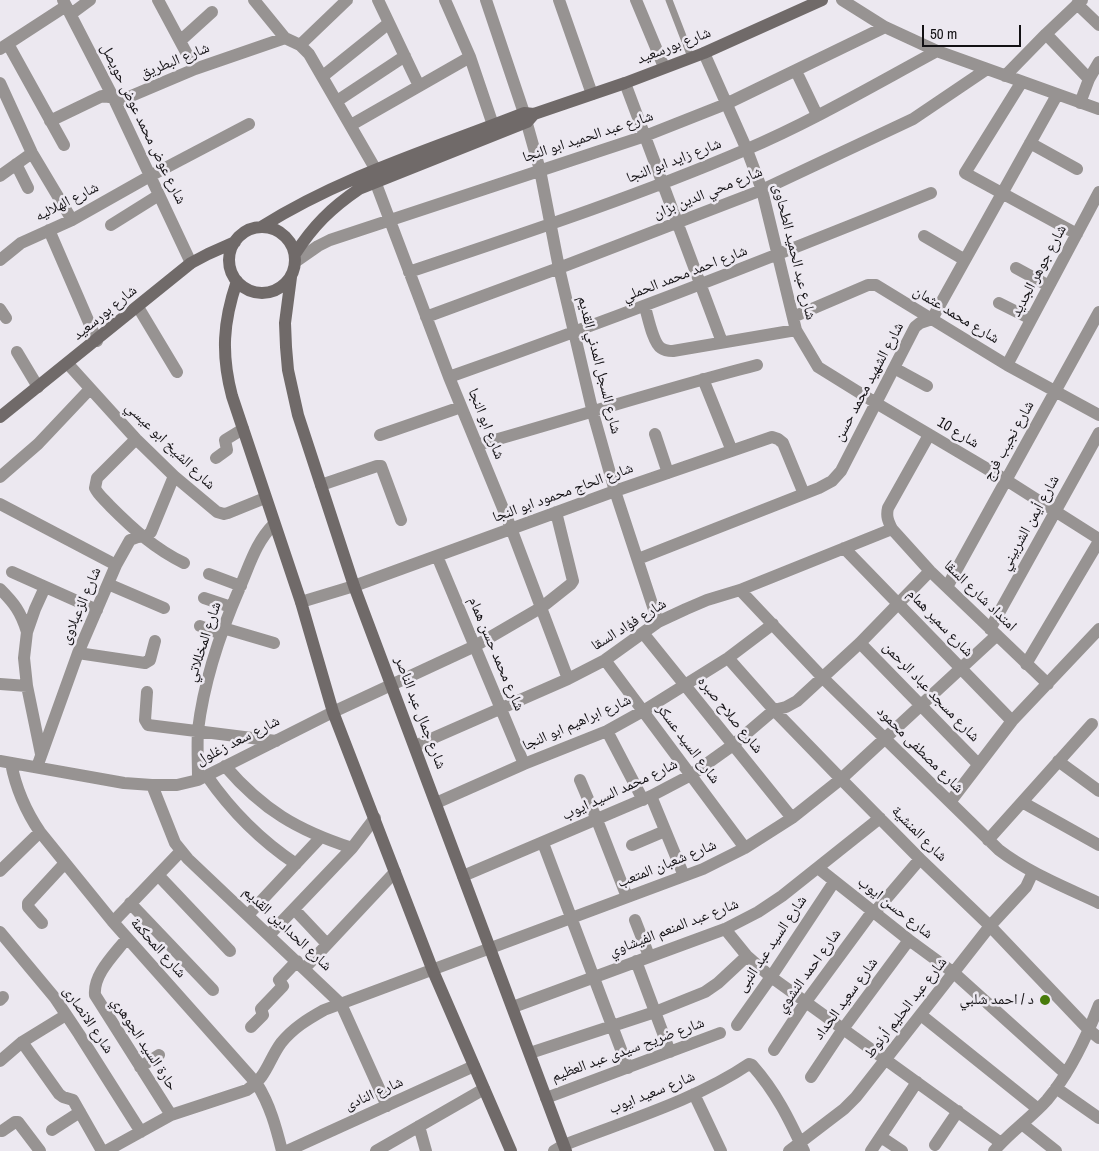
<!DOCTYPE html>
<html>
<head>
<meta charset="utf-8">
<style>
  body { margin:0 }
  #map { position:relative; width:1099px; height:1151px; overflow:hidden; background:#ece8f0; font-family:"Archivo Narrow",sans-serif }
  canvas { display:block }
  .scale { position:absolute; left:922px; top:25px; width:99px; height:22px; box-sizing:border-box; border:2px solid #131114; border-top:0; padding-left:6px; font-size:15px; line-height:18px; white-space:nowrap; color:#131114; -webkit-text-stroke:4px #ece8f0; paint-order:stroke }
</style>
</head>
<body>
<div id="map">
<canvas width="1099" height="1151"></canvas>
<div class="scale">50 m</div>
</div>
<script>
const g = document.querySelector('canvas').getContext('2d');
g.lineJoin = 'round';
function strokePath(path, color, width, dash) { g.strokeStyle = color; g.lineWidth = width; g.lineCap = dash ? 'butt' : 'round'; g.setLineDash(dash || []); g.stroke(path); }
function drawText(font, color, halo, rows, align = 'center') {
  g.font = font + ' "Archivo Narrow","Noto Naskh Arabic",sans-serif'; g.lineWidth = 5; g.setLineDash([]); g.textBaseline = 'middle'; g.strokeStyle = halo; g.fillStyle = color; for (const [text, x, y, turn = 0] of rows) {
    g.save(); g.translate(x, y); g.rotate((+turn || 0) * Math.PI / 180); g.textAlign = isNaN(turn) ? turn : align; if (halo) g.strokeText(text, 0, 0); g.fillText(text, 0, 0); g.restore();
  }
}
strokePath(new Path2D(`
  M669,0L691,57`), '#979392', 7);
strokePath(new Path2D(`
  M63,0L113,97L191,263
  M158,0L195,69
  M254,0L285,38L300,45L309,54L376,170
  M378,0L419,86
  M445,0L470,57L493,125
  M486,0L524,113L540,170L559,268L593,413L615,491L658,622
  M559,0L592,94
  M636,0L664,67
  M842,0L885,27L937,51L1099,109
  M1077,4L1099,25
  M71,14L90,0
  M1046,34L1089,79
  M180,41L212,12
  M8,44L64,145
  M300,45L347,0
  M0,49L66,6
  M704,53L747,150L762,190L796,330L818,367L876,403L1006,480L1099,539
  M796,71L817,115
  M323,76L389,23
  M1005,76L1046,34L1082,0
  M0,83L32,153L72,220
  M625,83L722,342
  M1021,83L965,173L1077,234
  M337,101L405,56
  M1080,103L1089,79L1099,62
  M50,121L102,96L124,99L195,69L285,38
  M351,125L470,57
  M1030,143L1077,169
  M16,164L28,188
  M0,176L32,153
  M375,181L449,377L511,528L568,679
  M111,225L159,195
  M49,230L97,341
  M924,236L965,260
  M0,260L21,243L72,220L150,176L249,124
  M295,262L318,246L330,240L645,136L726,104L885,27
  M1016,268L1049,286
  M409,272C522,234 635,197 745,150C811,122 874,85 937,51
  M999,303L1031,319
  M138,307L177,372
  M645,307C648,317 653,343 661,348C665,351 669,351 673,351L796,330
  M0,309L6,318
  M426,317L559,268L762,190L913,119L987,69
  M793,317L868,285H876L1007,365L1099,415
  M17,352L38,387
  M68,364L136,439L174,476L217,512L224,514L228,513L265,498
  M1007,365L1099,192
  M894,368L927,386
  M449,377C611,320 771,258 931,193
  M703,379L732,451
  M655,434L668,473
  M380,435L461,407
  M929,435L888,508C886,516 888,521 892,529L930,571L1048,684
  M136,439L97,478L95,488C98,495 105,500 110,506C133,529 155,549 184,563
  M477,445C570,419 663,389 757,365
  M216,458L227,450L225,440L243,429
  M0,477L38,444L90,389
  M321,485L377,466H381L401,520
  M0,504L116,565
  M844,548L1012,721
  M437,556L524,764
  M638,559L819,488L832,481L841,471L915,327L920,323L932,319L1057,95
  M12,572L97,610
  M209,574L241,586
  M108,584L164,608
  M947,587L1099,312
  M0,589C14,603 21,612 27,632
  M740,590L823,678L999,850C1029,873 1065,887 1099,903
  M204,598L231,607
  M301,602L354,586L615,491L772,437L778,439L783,443L804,494
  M200,626L221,634
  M223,628L274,643
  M990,629L1099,433
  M643,633L792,818
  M860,643L978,764
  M78,653L145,663L150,660L155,641
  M728,658L774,710L841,779L920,859L990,926L1089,1030L1099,1038
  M605,660L745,848
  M1026,664L1099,541
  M0,684L27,686
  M147,692L145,720L148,725L276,741
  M607,731L643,800
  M415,746L568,679L605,660L658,622L686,609L707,600L740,590L892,529
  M41,754L27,686L24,658L27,632L35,609L45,587
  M0,761L124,783L152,785H177L198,780L333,712L475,646L542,607L571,584L573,581L556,512
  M1058,761L1099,791
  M11,763C16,789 25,810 40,832L113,922L257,1084C270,1105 276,1127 282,1151
  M225,766C263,810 297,830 352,848
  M37,767L78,653L116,565L130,540L138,537L147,536L151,532L174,476
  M207,776C232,812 260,840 296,864
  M198,780C198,763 197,746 198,730C204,680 220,633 240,587C250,564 256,542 274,524
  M580,780L597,820L627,897
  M152,785L175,843L188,859L341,1004L387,1106
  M651,796L684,876
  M950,802L1012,721L1099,629
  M1022,802L1099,845
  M436,803L524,764L607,731L643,711L728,658L773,624
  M988,840L1092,724
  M543,843L628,1068
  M632,845L665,831
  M818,868L909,940L954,973L1065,1073
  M0,871L40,832
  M158,875L230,951
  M463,876L651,796L691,775L733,745L774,710L786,707L797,701L860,643L930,571
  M130,903L213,990
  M294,909L327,944
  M874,913L920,859
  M248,915L320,838
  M635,920L649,956
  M113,922L181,851
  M42,923L28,907V903L65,863
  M725,929L747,956L771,977L1001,1143
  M0,932L55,998L79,1034L141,1132
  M269,935L352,848L375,818
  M127,938C115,954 93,974 95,995L171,1115
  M636,961L670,1052
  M305,968L395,872
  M0,1000L3,997
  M513,1007L725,929L758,912L782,896L880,818
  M921,1015L1038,1109
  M737,1025L771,977L834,882
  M251,1027L263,1015L261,1009L283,986L279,980L297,961
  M22,1042L59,1094L63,1097L73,1100L102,1151
  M774,1050L805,1003L872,912
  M530,1053L655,1012L705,992L718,983L747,956
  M0,1061L22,1042L66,1015
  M140,1067L159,1055
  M811,1077L843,1029L909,940
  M1056,1088L1099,1118
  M694,1094L721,1151
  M546,1098L720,1033
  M1022,1124L1056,1151
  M419,1126L426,1151
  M52,1130L80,1112
  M2,1131L15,1122H18L40,1151
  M881,1137L902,1151
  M935,1145L958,1111
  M106,1151L171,1115L247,1090C267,1077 268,1061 281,1043C293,1028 308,1019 324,1010L703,869L745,848L792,818L841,779L997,635
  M287,1151L474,1066
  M376,1151L484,1089
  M554,1151L564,1145C625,1121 696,1100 749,1064L752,1065C776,1092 789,1119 804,1151
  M789,1151L844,1109L856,1097L990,926L1026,887L1033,872
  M871,1151L917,1082
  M994,1151C1010,1132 1031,1118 1047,1100C1069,1074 1087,1036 1099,1005`), '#979392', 12);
strokePath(new Path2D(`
  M261,227C342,176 435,148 524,113L534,114L625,83L704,53L822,0
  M229 260a33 33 0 1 1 66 0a33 33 0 1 1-66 0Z
  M295,254C313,226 331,208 359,189L527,122L534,114
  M291,277L285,323L286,347L288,370L298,415L354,586L566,1151
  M237,281C223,322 221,354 232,396L301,602L333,712L433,971L511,1151
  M0,417L191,263L208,254L235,242`), '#706a69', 12);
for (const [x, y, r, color] of [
  [1045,1000,6,"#487b0b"]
]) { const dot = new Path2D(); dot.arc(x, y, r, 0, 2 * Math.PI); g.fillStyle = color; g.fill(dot); strokePath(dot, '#ece8f0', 2); }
drawText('15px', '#131114', '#ece8f0', [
  ["شارع بورسعيد",674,46,-21],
  ["شارع البطريق",175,61,-22],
  ["شارع عوض محمد عوض حويصل",143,124,64],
  ["شارع عبد الحميد ابو النجا",588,137,-18],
  ["شارع زايد ابو النجا",674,161,-21],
  ["شارع محي الدين بزان",708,193,-22],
  ["شارع الهلاليه",67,202,-27],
  ["شارع عبد الحميد الطحاوى",794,252,76],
  ["شارع جوهر الجديد",1039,271,-62],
  ["شارع احمد محمد الحملي",685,274,-21],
  ["شارع بورسعيد",105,313,-39],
  ["شارع محمد عثمان",956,315,31],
  ["شارع السجل المدني القديم",599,365,76],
  ["شارع الشهيد محمد حسن",869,382,-62],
  ["شارع ابو النجا",486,424,68],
  ["شارع 10",958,433,31],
  ["شارع نجيب فرج",1009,441,-61],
  ["شارع الشيخ ابو عيسي",170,446,44],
  ["شارع الحاج محمود ابو النجا",563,493,-20],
  ["شارع أيمن الشربيني",1030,523,-61],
  ["امتداد شارع السقا",980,596,44],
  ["شارع الزعبلاوى",81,606,-67],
  ["شارع سمير همام",940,623,46],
  ["شارع فؤاد السقا",629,625,-32],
  ["شارع المخللاتي",204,642,-72],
  ["شارع محمد حسن همام",496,654,67],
  ["شارع مسجد عباد الرحمن",931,692,46],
  ["شارع جمال عبد الناصر",420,713,69],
  ["شارع صلاح صبره",730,715,51],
  ["شارع ابراهيم ابو النجا",577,723,-24],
  ["شارع سعد زغلول",238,741,-27],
  ["شارع السيد عسكر",688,744,53],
  ["شارع مصطفى محمود",920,750,45],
  ["شارع محمد السيد ايوب",620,790,-25],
  ["شارع المنشية",919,834,45],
  ["شارع شعبان المتعب",667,864,-22],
  ["شارع حسن ايوب",895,908,38],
  ["شارع عبد المنعم الفيشاوي",674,928,-21],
  ["شارع الحدادين القديم",287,929,43],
  ["شارع السيد عبد النبى",772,944,-56],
  ["شارع المحكمة",158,948,48],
  ["شارع احمد النشوي",809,971,-54],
  ["شارع سعيد الحداد",846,999,-54],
  ["شارع عبد الحليم أرنوط",906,1008,-52],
  ["شارع الانصارى",88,1020,56],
  ["حارة السيد الجوهري",144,1044,57],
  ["شارع ضريح سيدى عبد العظيم",628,1050,-20],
  ["شارع سعيد ايوب",652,1093,-22],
  ["شارع النادى",374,1094,-24]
]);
drawText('15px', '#131114', '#ece8f0', [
  ["د / احمد شلبي",1034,1000]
], 'right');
</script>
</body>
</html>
